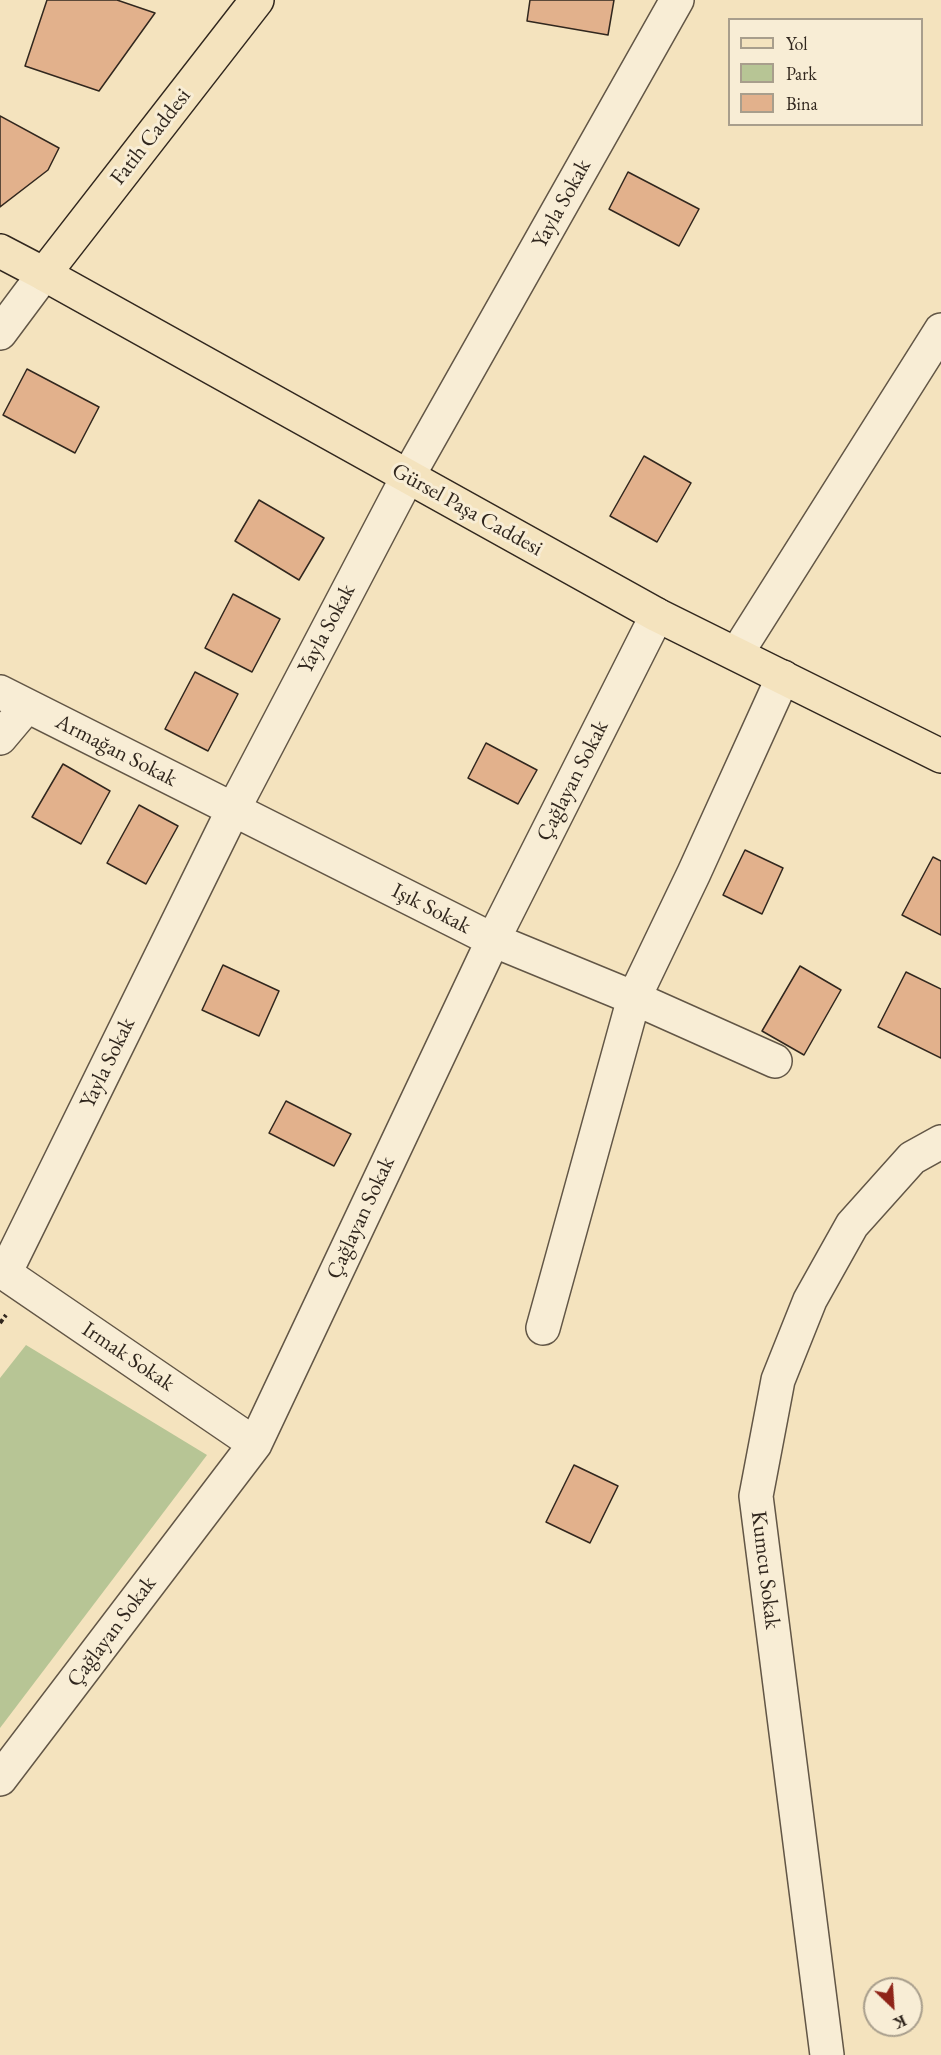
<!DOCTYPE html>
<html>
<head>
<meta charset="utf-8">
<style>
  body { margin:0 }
  #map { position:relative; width:941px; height:2055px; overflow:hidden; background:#f4e3be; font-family:"EB Garamond",serif }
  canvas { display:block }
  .legend { position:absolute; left:728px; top:18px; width:195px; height:108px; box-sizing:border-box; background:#f8edd5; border:2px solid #a89e8c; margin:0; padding:8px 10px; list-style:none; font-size:18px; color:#31271e }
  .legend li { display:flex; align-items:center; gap:12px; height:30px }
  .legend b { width:30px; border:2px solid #a89e8c }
  .north { position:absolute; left:863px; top:1977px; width:60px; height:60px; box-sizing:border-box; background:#f8edd5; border:2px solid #a89e8c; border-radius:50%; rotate:155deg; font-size:16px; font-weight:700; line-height:24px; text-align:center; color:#31271e }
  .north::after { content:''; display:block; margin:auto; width:21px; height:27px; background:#8f2418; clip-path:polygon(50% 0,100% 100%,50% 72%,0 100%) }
</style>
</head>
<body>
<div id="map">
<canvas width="941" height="2055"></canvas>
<ul class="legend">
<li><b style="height:8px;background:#f4e3be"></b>Yol</li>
<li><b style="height:16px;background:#b7c595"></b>Park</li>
<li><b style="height:16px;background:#e2b18c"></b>Bina</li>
</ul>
<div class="north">K</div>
</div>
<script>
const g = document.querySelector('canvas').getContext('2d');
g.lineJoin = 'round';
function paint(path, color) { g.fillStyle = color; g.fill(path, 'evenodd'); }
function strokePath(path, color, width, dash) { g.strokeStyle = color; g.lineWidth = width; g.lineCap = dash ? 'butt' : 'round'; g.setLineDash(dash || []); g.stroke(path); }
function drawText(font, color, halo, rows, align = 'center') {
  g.font = font + ' "EB Garamond",serif'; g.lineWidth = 6; g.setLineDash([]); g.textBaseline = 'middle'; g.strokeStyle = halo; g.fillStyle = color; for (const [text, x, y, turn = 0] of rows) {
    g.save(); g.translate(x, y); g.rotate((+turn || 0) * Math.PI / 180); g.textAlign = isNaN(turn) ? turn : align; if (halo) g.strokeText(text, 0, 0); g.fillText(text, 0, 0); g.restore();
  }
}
paint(new Path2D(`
  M26,1345L207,1455L0,1728V1378Z`), '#b7c595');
const building = new Path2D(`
  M47,0H117L155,13L99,91L25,66Z
  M530,0H614L608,35L527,21Z
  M0,116L59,148L48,170L0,207Z
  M628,172L699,209L679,246L609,209Z
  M27,369L99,407L75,453L3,415Z
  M644,456L691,483L657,542L610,516Z
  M259,500L324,538L299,580L235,541Z
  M233,594L280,619L252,672L205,648Z
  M195,672L238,694L208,751L165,729Z
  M486,743L537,770L518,804L468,778Z
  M63,764L110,791L81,844L32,817Z
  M139,805L178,826L146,884L107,863Z
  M745,850L783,868L762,914L723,895Z
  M933,857L941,861V935L902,915Z
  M223,965L279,991L259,1036L202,1010Z
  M800,966L841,990L804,1055L762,1031Z
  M906,972L941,989V1058L878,1027Z
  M286,1101L351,1134L334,1166L269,1133Z
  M574,1465L618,1486L590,1543L546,1522Z`);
paint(building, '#e2b18c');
strokePath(building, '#31271e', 1.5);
const street = new Path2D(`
  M0,333L44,274
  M737,653L941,330
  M0,692L493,940L634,998L775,1061
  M0,738L27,706
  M0,1270L255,1444
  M5,1273L233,810L407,478L677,0
  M543,1328L634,998L694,873L783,677
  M0,1779L255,1444L493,940L657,615
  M827,2055L756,1496L778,1380L810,1300L852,1225L912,1158L941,1142`);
const primary = new Path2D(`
  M44,274L257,0`);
const highway = new Path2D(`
  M0,251L44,274L657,615L941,756`);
strokePath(street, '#625646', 36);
strokePath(primary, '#31271e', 36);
strokePath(highway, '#31271e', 36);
strokePath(new Path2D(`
  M0,1323L6,1315`), '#31271e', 4, [4.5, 3]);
strokePath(street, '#f8edd5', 33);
strokePath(primary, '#f4e3be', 33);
strokePath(highway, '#f4e3be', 33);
drawText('22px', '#31271e', '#f8edd5', [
  ["Fatih Caddesi",151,137,-52],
  ["Yayla Sokak",562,204,-61],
  ["Gürsel Paşa Caddesi",467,510,29],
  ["Yayla Sokak",327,629,-62],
  ["Armağan Sokak",116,751,27],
  ["Çağlayan Sokak",573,781,-63],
  ["Işık Sokak",431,909,27],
  ["Yayla Sokak",108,1063,-64],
  ["Çağlayan Sokak",361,1218,-65],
  ["Irmak Sokak",128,1357,34],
  ["Kumcu Sokak",765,1570,83],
  ["Çağlayan Sokak",112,1632,-53]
]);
</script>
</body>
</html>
